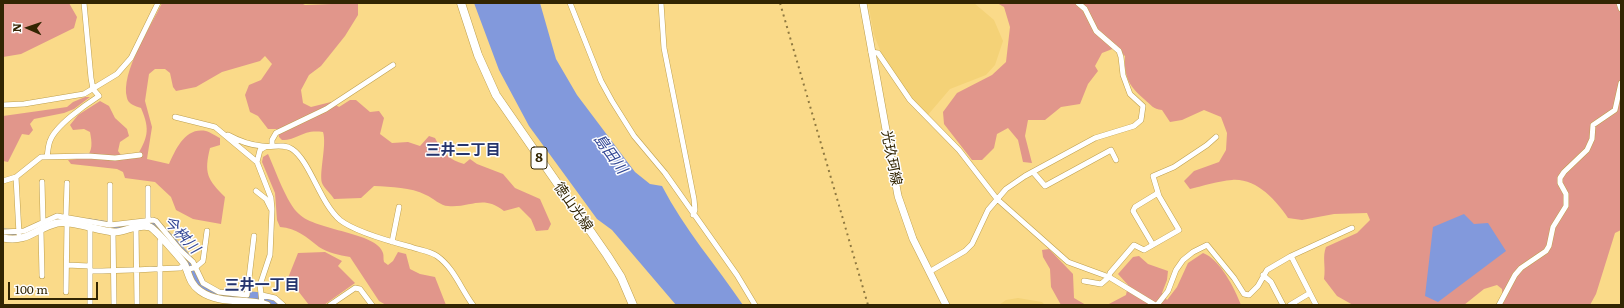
<!DOCTYPE html>
<html>
<head>
<meta charset="utf-8">
<style>
  body { margin:0 }
  #map { position:relative; width:1624px; height:308px; overflow:hidden; background:#fada89; font-family:Literata,serif }
  canvas { display:block }
  .frame { position:absolute; inset:0; border:4px solid #322502; pointer-events:none }
  .north { position:absolute; left:8px; top:8px; width:40px; height:40px; -webkit-text-stroke:3px #fefefe; paint-order:stroke; rotate:272deg; font-size:11px; font-weight:700; line-height:16px; text-align:center; color:#322502 }
  .north::after { content:''; display:block; margin:auto; width:14px; height:18px; background:#322502; clip-path:polygon(50% 0,100% 100%,50% 72%,0 100%) }
  .scale { position:absolute; left:8px; top:282px; width:90px; height:18px; box-sizing:border-box; border:2px solid #322502; border-top:0; padding-left:5px; font-size:12px; line-height:14px; white-space:nowrap; color:#322502; -webkit-text-stroke:3px #fefefe; paint-order:stroke }
</style>
</head>
<body>
<div id="map">
<canvas width="1624" height="308"></canvas>
<div class="frame"></div>
<div class="north">N</div>
<div class="scale">100 m</div>
</div>
<script>
const g = document.querySelector('canvas').getContext('2d');
g.lineJoin = 'round';
function paint(path, color) { g.fillStyle = color; g.fill(path, 'evenodd'); }
function strokePath(path, color, width, dash) { g.strokeStyle = color; g.lineWidth = width; g.lineCap = dash ? 'butt' : 'round'; g.setLineDash(dash || []); g.stroke(path); }
function drawText(font, color, halo, rows, align = 'center') {
  g.font = font + ' Literata,"Noto Sans JP",serif'; g.lineWidth = 3; g.setLineDash([]); g.textBaseline = 'middle'; g.strokeStyle = halo; g.fillStyle = color; for (const [text, x, y, turn = 0] of rows) {
    g.save(); g.translate(x, y); g.rotate((+turn || 0) * Math.PI / 180); g.textAlign = isNaN(turn) ? turn : align; if (halo) g.strokeText(text, 0, 0); g.fillText(text, 0, 0); g.restore();
  }
}
paint(new Path2D(`
  M868,3H974L994,20L1003,41L995,65L986,75L950,89L927,116L911,100L884,60L874,35Z
  M1018,298L1042,302L1045,305H999L1006,300Z`), '#f4d277');
paint(new Path2D(`
  M3,3H69L77,17L74,28L21,54L3,57Z
  M162,3H301L305,5L358,3V15L345,36L321,66L309,75L301,90L303,103L311,107L331,102L339,107L350,100H356L370,112L379,111L384,118L380,134L392,143L408,142L420,146L429,136L435,138C442,152 449,160 464,164L470,159L477,164L503,174L515,188L540,199L551,224L548,230L536,231L531,219L519,207L504,211C483,194 471,208 448,206C441,206 433,198 426,195C410,187 392,187 374,186L361,198L334,199C331,194 324,188 322,183C319,172 327,145 323,132C302,129 299,140 282,140L279,137L278,129H268L258,116L250,112L245,95L249,85L261,80L272,64L265,56L260,61L222,72L196,87L176,91L173,87L170,73L165,69H155L149,74L145,101L152,127L147,159L169,164C176,149 185,127 206,131C210,132 216,136 220,138V145L210,148C204,173 207,179 225,197L221,224L193,219L176,210L171,197L155,182L125,178L123,172L117,169L71,164L68,160L86,158C93,150 92,143 90,132L84,129L73,130L70,125L78,115L100,101L109,106L115,118L127,129L129,136L120,142L118,151L124,159L136,158C147,138 151,131 141,108C135,106 128,104 127,98C120,73 151,26 162,3Z
  M997,3H1621V230L1615,233L1596,294L1590,305H1502V289L1497,285L1484,289L1464,305H1353L1337,296L1324,279C1326,267 1322,257 1326,247L1357,233L1370,220L1367,213L1334,214L1302,220L1288,218C1276,200 1256,178 1232,180C1218,181 1203,186 1190,189L1184,181L1194,171L1219,162L1226,150L1227,133L1221,117L1204,110L1182,120L1170,122L1162,110C1153,109 1151,105 1144,99C1129,86 1124,77 1125,56L1115,48L1102,53L1095,66L1098,71L1088,84L1080,104L1061,107L1045,120H1028L1025,136L1032,163L1023,162L1018,140L1008,128L997,134L994,148L982,160H972L944,124L943,112L957,93L992,75L1006,62L1010,27L1004,7Z
  M85,97H90L74,109L64,113L34,119L30,124L33,130L29,135L22,134L8,162L3,161V116L67,107L73,102Z
  M268,154C275,169 287,204 299,214C316,231 377,232 383,253C384,256 383,259 384,262L388,265L393,261L398,252L406,254L410,269L420,274L435,277L446,305H386L379,301L350,257C339,255 328,253 319,247C306,237 297,228 280,227L277,220L275,193L262,162L263,157Z
  M1049,249L1073,274L1074,298L1086,305H1061L1051,287L1050,269L1043,257L1042,250Z
  M325,252L342,261L338,266L355,283L324,305H309L288,278L298,253Z
  M1203,253C1220,259 1235,289 1241,305H1107L1126,295L1128,285L1118,274L1133,257L1139,256L1148,264L1168,271L1167,280L1162,293L1167,300L1177,287L1188,263Z`), '#e1968b');
paint(new Path2D(`
  M474,3H540L556,59L577,95L635,172L650,184L662,186C684,229 716,265 743,305H676L612,230L597,219L529,126L499,70Z
  M1464,214L1474,224L1488,223L1506,251L1438,302L1425,296L1433,227Z`), '#8299dc');
strokePath(new Path2D(`
  M89,224L115,228L153,223C156,225 187,259 189,262C196,276 190,282 209,291C229,302 262,291 277,305
  M3,234L21,235L28,233`), '#8299dc', 11);
const street = new Path2D(`
  M570,3L601,81L612,101L634,136L665,173L737,275L755,305
  M661,3L664,48L694,199L695,210L693,215
  M1619,3L1621,9
  M871,52L878,53L910,100L959,150L997,199L1068,262L1109,277L1155,305
  M3,105L24,104L84,94L117,74L131,58L158,3
  M175,117L215,127L257,162L271,198L272,209L270,255L260,285L262,303
  M228,135C239,141 250,145 262,146C272,148 283,143 292,149C310,161 320,203 340,220C355,232 392,242 411,247C419,250 430,251 437,256C454,268 461,289 473,305
  M272,146V140L276,133L326,109L393,65
  M47,157C48,151 48,146 50,141C55,126 85,105 99,96L93,89L91,78L84,3
  M257,162L260,150L265,147
  M1033,172L1045,186L1111,150L1116,160
  M16,177L19,234
  M3,181L16,177L41,157L88,156L115,158L140,155
  M42,182L43,222
  M256,191L266,199L271,209
  M66,216L67,183
  M148,222V188
  M110,225V185
  M136,227L137,305
  M90,228V305
  M41,231L42,276
  M3,232L24,231L57,216L110,225L153,220L156,221L180,250L193,262L203,283L219,292L247,295L254,236
  M113,232L114,305
  M392,242L399,207
  M1153,245L1133,211L1135,207L1158,193
  M1291,256L1316,305
  M67,265L89,266
  M186,270L196,267L203,261L207,231
  M91,271C121,271 150,269 180,268L185,265
  M929,272L965,251L972,244L988,210L1006,189L1025,176L1095,138L1134,126L1141,120L1143,106L1130,94L1123,75L1121,57L1119,51L1096,31L1085,9L1078,3
  M1263,275L1271,282L1283,305
  M1084,281L1101,284L1109,277L1110,273L1134,245L1144,250L1179,230L1159,196L1153,176L1174,167L1207,145L1216,137
  M66,292L67,223
  M262,295L275,298L283,305
  M160,305V241L162,239
  M330,305L355,288L360,289L372,305
  M1157,305L1168,291L1176,270L1183,260L1193,252L1207,245L1234,278L1244,294L1249,295L1258,286L1267,270L1291,256L1352,228
  M1290,305L1310,293
  M1499,305L1515,275L1521,268L1546,251L1549,246L1553,227L1566,206V194L1560,183V178L1564,172L1587,150L1592,139L1593,125L1615,110L1621,83`);
const secondary = new Path2D(`
  M863,3L898,196L913,239L946,305
  M3,238C28,243 36,228 57,223C73,220 97,231 114,232C126,232 138,223 150,227C155,229 182,260 185,265C189,275 190,284 200,291C220,305 245,298 267,305`);
const primary = new Path2D(`
  M461,3L478,55L496,95L607,255L621,277L633,305`);
strokePath(street, '#bd9f4e', 6);
strokePath(secondary, '#bd9f4e', 8);
strokePath(primary, '#bd9f4e', 9);
strokePath(street, '#fff', 5);
strokePath(secondary, '#fff', 7);
strokePath(primary, '#fff', 8);
strokePath(new Path2D(`
  M780,3L868,305`), '#8f7941', 2, [2, 4]);
for (const [x, y, w] of [
  [539,158,16]
]) { const box = new Path2D(); box.roundRect(x - w / 2, y - 11, w, 22, 3); g.fillStyle = '#fefefe'; g.fill(box); strokePath(box, '#322502', 1); }
drawText('bold 13px', '#322502', null, [
  ["8",539,158]
]);
drawText('14px', '#322502', '#fefefe', [
  ["光玖珂線",891,158,79],
  ["徳山光線",573,207,55]
]);
drawText('bold 15px', '#25346d', '#fefefe', [
  ["三井二丁目",463,151],
  ["三井一丁目",262,286]
]);
drawText('italic 15px', '#304594', '#fefefe', [
  ["島田川",610,154,54],
  ["今桝川",181,235,47]
]);
</script>
</body>
</html>
